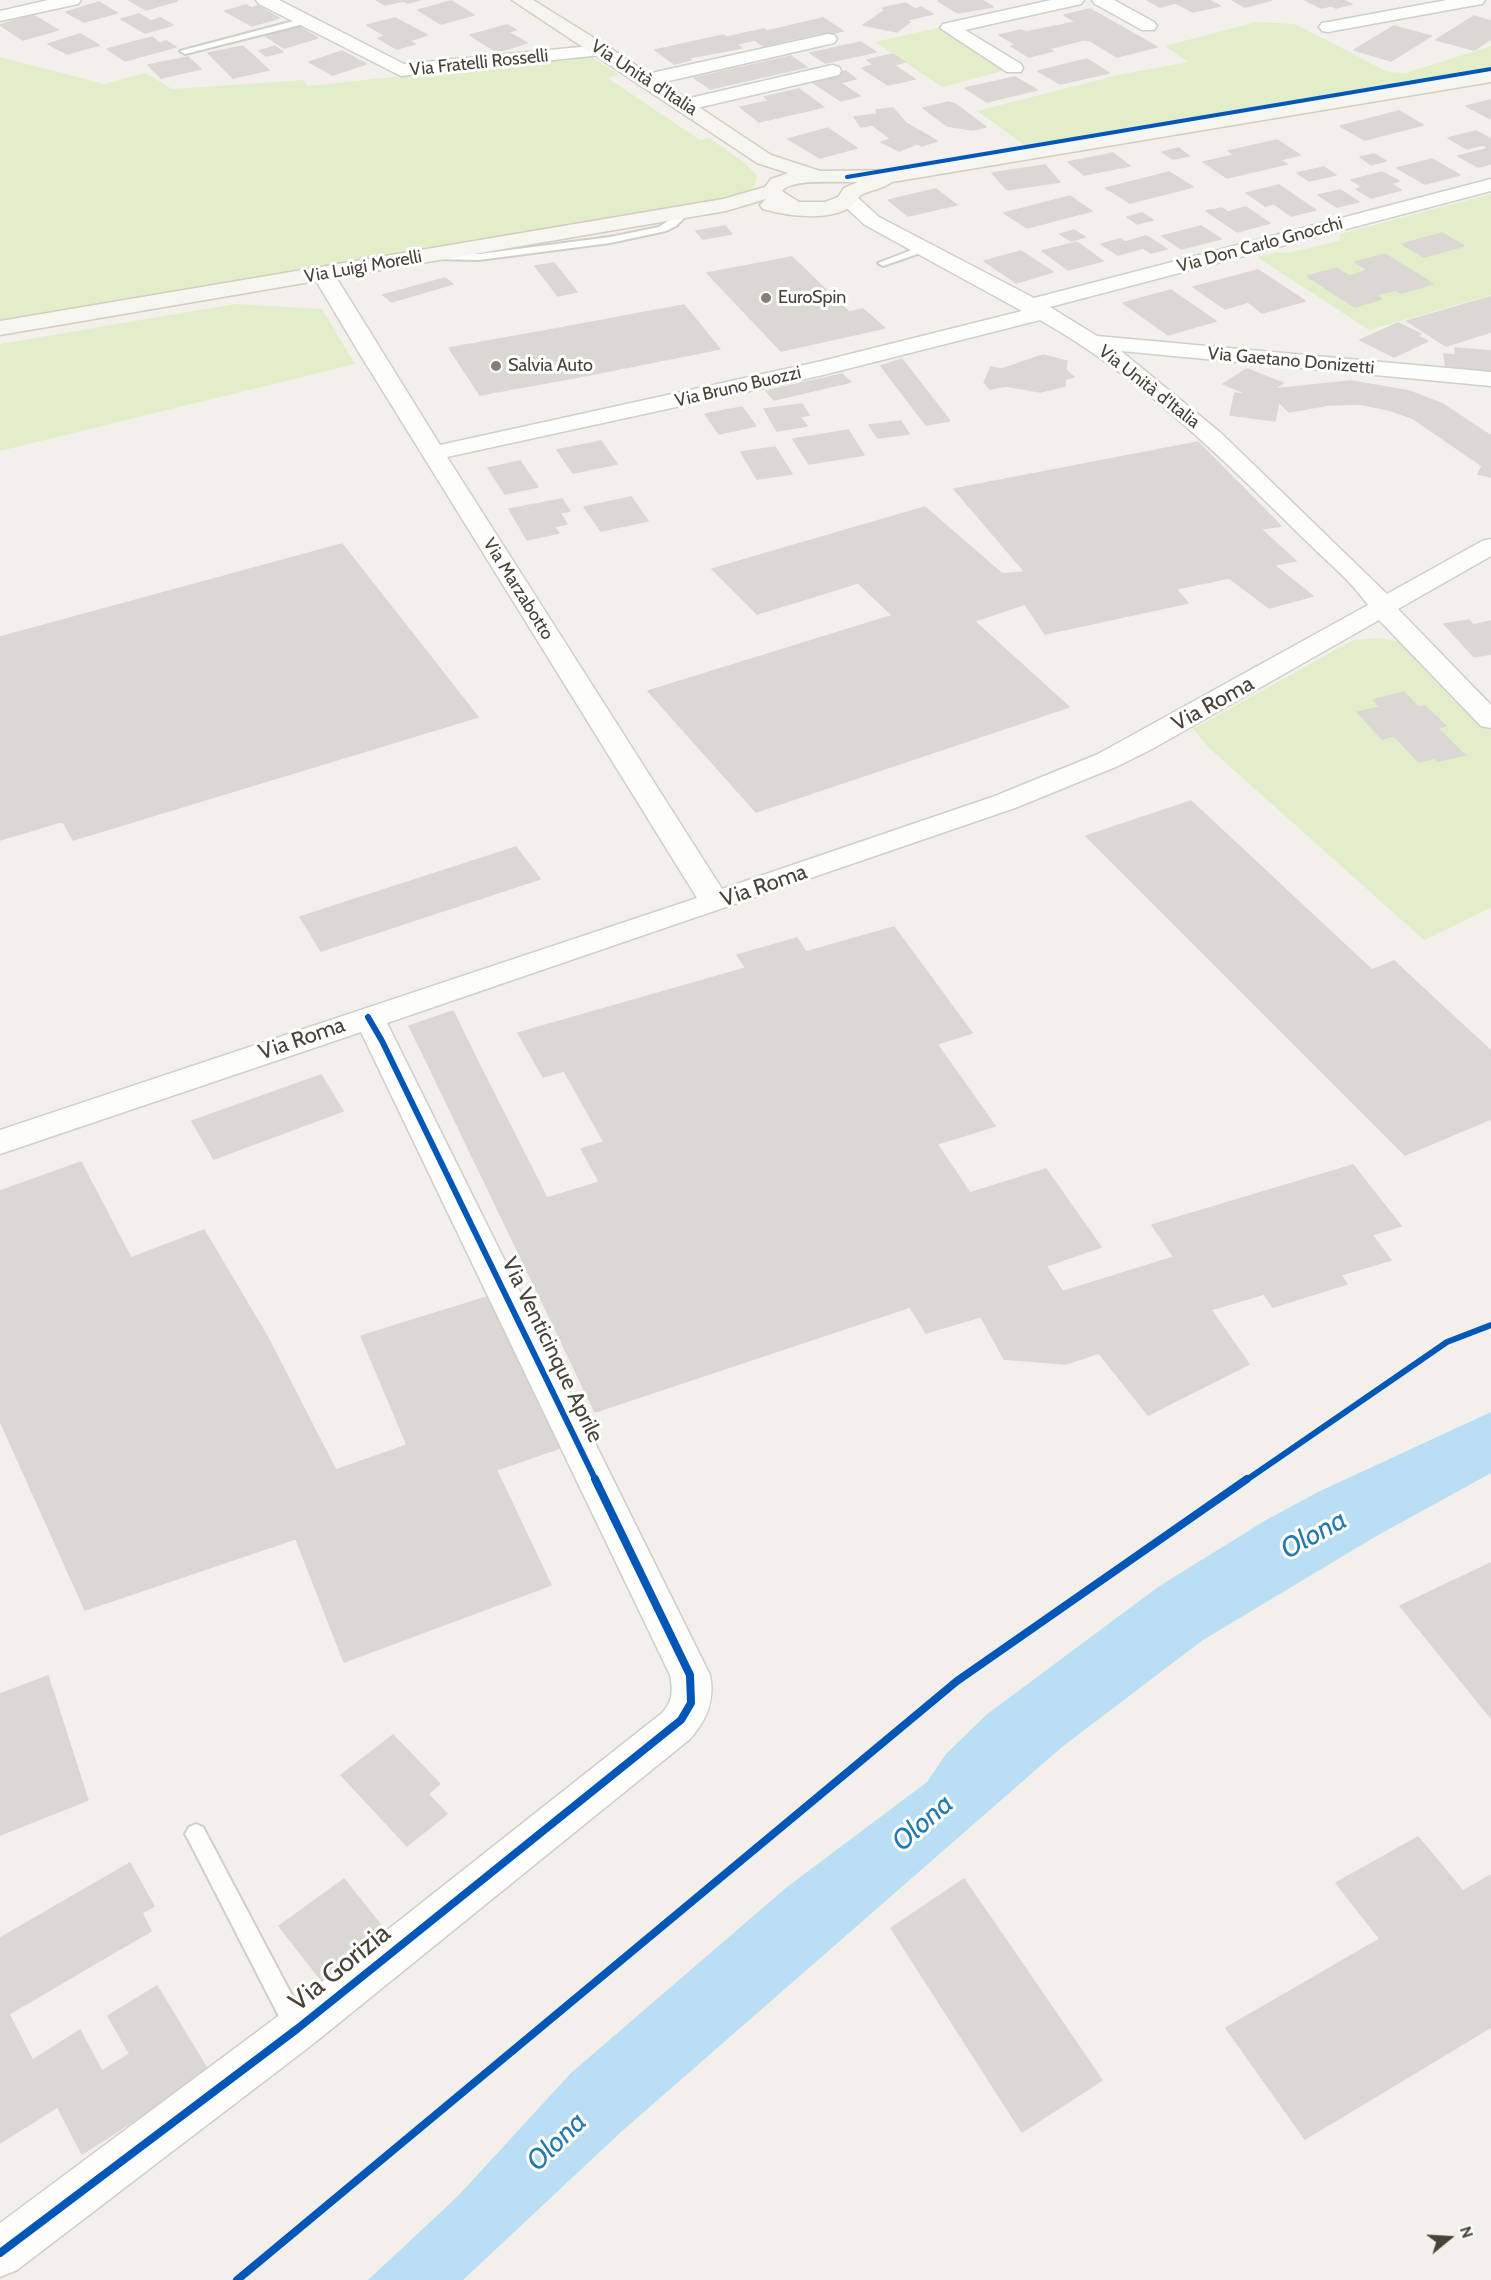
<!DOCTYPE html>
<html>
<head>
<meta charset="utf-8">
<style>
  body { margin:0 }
  #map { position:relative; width:1491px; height:2280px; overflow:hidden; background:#f3f0ec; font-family:Cabin,sans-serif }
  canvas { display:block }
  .north { position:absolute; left:1419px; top:2208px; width:60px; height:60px; -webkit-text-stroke:4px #fff; paint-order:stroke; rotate:72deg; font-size:16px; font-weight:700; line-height:24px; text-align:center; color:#4a4237 }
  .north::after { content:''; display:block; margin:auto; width:21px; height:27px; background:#4a4237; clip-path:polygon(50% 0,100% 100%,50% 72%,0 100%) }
</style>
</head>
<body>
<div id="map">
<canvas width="1491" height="2280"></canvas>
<div class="north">N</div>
</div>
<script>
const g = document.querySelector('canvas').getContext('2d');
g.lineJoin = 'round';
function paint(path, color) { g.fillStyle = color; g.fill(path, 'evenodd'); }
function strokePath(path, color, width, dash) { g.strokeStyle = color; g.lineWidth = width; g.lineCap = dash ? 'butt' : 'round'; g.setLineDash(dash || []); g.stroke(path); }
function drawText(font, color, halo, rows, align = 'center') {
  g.font = font + ' Cabin,sans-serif'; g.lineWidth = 6; g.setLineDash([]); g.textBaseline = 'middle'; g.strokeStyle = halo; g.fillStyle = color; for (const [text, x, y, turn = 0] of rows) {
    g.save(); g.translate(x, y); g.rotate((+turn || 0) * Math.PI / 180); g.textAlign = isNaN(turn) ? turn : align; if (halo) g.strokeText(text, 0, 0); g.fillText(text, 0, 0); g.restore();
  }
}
paint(new Path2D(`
  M1256,22L1295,24L1388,72L1406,73L1491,46V67L1026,146L977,111L1118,75L1188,62L1165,46Z
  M937,28L1007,70L942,87L875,42Z
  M590,56L619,75L608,78L700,140L709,138L745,163L757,175L755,186L744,194L721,200L0,322V57L104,84L146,73L172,89L304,80L308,86Z
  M1491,194V295L1369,330L1257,257L1277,252L1287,253L1339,241L1340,234Z
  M235,304L322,309L355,364L0,451V344Z
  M1379,638L1400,642L1491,731V908L1424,940L1209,748L1193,729L1353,640Z`), '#e2eeca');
paint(new Path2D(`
  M1491,1412V1473L1373,1538L1203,1640L1062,1747L621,2132L463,2280H368L458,2196L571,2073L787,1887L927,1782L946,1754L986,1715L1158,1587L1266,1520L1320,1491Z`), '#badef4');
const building = new Path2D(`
  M129,0H176L177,1L146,10Z
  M376,0H420L408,3L403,1L385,5Z
  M944,0H982L993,7L958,13L938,1Z
  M1147,0H1209L1220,6L1193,12L1176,3L1160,7Z
  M1232,0H1272L1245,7Z
  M1305,0H1343L1352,4L1336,8L1331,6L1321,8Z
  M451,1L474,15L441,24L418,10Z
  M99,2L117,13L84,22L66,12Z
  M906,3L915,9L921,7L933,14L907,20L910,22L897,32L863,25L885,10L882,8Z
  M246,5L251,8L258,6L279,18L252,26L225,11Z
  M1090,9L1157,47L1117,57L1091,41L1083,40L1048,49L1053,51L1029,57L1011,46L1017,45L999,35L1021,30L1026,32L1076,22L1064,15Z
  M139,14L163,28L145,33L121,19Z
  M33,15L58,30L23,40L0,25Z
  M1474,16L1491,21V39L1474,50L1436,40Z
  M160,18L173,25L163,28L151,21Z
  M395,18L427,35L409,41L415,44L397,49L378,38L386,36L367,25Z
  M823,18L843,31L825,35L821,33L763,46L755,40L736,44L742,48L688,58L691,60L674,64L655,50L723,35L727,37L764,29L767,31Z
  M507,25L516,30L508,32L527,43L497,52L470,35Z
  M297,26L318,38L284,48L264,35Z
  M1394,26L1431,36L1391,61L1354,50Z
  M80,34L99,45L67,54L48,44Z
  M152,37L160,43L166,41L176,47L125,61L107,49Z
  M861,42L876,52L825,63L810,53Z
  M243,46L269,70L233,78L208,53Z
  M275,46L283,52L266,56L259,51Z
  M342,51L366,64L333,75L309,62Z
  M892,54L905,62L894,65L888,61L874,65L867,60Z
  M791,56L807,67L710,89L694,78Z
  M188,57L201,69L161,78L148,65Z
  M1087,59L1109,73L1060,84L1038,71Z
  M888,61L915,79L888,85L862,68Z
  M846,71L856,79L839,83L828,75Z
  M828,75L860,96L841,101L809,80Z
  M1015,77L1037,90L987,102L965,88Z
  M799,89L824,107L759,122L740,107L769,101L764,97Z
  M1491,100V119L1466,106Z
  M949,102L957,105L986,127L973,130L947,126L923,108Z
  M893,108L906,123L937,141L922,146L917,144L899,151L881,142L891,139L872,125L861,127L854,117L877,114L876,110Z
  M1399,111L1423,125L1365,140L1340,126Z
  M828,128L857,148L820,158L788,139Z
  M1476,131L1491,139V149L1483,145L1467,149L1448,138Z
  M1277,140L1300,155L1280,160L1287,164L1227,178L1203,162L1234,155L1228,151Z
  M1179,148L1189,156L1173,159L1162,152Z
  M1490,148L1491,164L1478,167L1458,156Z
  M1113,153L1130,166L1084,175L1068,162Z
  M1374,154L1386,161L1371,165L1360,157Z
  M1432,159L1460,175L1425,184L1397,168Z
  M1045,165L1060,182L1007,190L992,173Z
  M1324,167L1336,175L1309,181L1297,173Z
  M1169,172L1193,187L1130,203L1106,188Z
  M1382,172L1399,181L1391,184L1401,190L1371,198L1356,189L1363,187L1351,180Z
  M1279,185L1316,210L1291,216L1274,204L1265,206L1246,193Z
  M936,189L957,205L908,216L888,200Z
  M1340,190L1359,202L1337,207L1318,195Z
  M1070,196L1092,211L1027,228L1004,213Z
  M1246,207L1270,223L1237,232L1206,211L1222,208L1228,212Z
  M1142,213L1153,220L1137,224L1127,217Z
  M725,226L732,234L703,239L696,231Z
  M1201,226L1221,239L1181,249L1162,236Z
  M1074,230L1085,237L1071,241L1060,234Z
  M1442,233L1464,246L1424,257L1402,244Z
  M1146,236L1167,249L1151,253L1143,248L1118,255L1101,244L1120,239L1125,242Z
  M1077,242L1103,261L1068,270L1042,251Z
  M1021,251L1053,272L1016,283L984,261Z
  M1385,254L1433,284L1401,293L1395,290L1376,295L1382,299L1355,307L1307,276L1337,268L1349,276L1368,270L1355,262Z
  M792,257L849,312L863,309L885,328L781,351L707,273Z
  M554,263L577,292L558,296L535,266Z
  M1258,270L1305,301L1262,313L1248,302L1225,309L1193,287Z
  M445,278L453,284L391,302L383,295Z
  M1171,290L1216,321L1168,335L1123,303Z
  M1490,297L1491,332L1446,346L1407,321Z
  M684,305L720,349L589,375L555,329Z
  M1398,323L1421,334L1417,336L1428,341L1394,357L1360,340Z
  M555,329L589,375L480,395L449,348Z
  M1455,348L1491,351V371L1446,368L1444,354L1456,355Z
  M1043,355L1067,361L1066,370L1074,377L1065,379V386L1040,392L1006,386L990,389L984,382L991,367L1002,369Z
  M902,359L950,421L926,425L881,366Z
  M1247,369L1283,383L1273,389L1351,381L1409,391L1443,404L1491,436V477L1478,474L1482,466L1412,418L1389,410L1359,404L1328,405L1289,412L1279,402L1275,421L1230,415L1235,393L1250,395L1223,384Z
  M842,374L851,382L774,400L766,391Z
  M802,404L809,415L800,417L807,426L777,431L764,409Z
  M742,407L756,426L719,434L705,414Z
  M901,421L909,434L878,438L869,425Z
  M848,430L864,455L809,464L793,439Z
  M601,441L617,464L573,473L557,450Z
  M1198,442L1281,526L1261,529L1296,561L1274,565L1313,596L1269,608L1229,578L1176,589L1188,603L1045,634L1008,579L1002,574L1025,572L954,489Z
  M775,447L792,474L757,479L741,452Z
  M520,461L538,487L505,494L488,468Z
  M631,497L648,521L601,531L584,507Z
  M562,499L570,511L560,513L567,524L554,527L559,533L527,540L509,509Z
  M925,507L1008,579L892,615L858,583L757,614L712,569Z
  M342,544L478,717L73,840L0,707V637Z
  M1008,579L1025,604L975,621L949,598Z
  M949,598L1069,707L756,812L648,691Z
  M1469,620L1473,625L1491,621V654L1474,657L1444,624Z
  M1404,692L1418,707L1425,706L1446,726L1438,728L1465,755L1438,761L1435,758L1419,762L1394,736L1382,739L1357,712L1380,707L1373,700Z
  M0,707L63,821L0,840Z
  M1191,801L1372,970L1394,961L1491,1051V1119L1405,1155L1086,836Z
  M516,847L540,879L321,951L300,917Z
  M894,927L972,1033L937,1044L995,1126L937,1144L901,1091L600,1183L581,1149L604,1142L564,1071L543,1077L518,1033L746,968L737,955L797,938L806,952Z
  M453,1011L478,1062L433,1075L409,1026Z
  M478,1062L547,1198L901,1091L970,1193L1046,1169L1101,1247L1046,1266L910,1307L595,1412L433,1075Z
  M321,1075L343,1111L214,1159L192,1121Z
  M81,1162L131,1258L0,1308V1191Z
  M1353,1165L1401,1226L1372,1235L1391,1260L1341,1275L1347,1284L1273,1307L1264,1294L1210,1310L1152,1225Z
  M204,1230L268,1338L192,1367L131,1258Z
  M1174,1257L1249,1364L1148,1415L1099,1353L1066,1364L1004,1359L981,1317Z
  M131,1258L192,1367L268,1338L360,1517L85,1610L0,1421V1308Z
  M1046,1266L1063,1292L926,1333L910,1307Z
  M487,1297L560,1448L360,1517L336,1470L407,1445L361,1336Z
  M496,1469L551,1585L344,1662L296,1539Z
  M1491,1563V1718L1400,1606Z
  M48,1676L88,1800L0,1835V1694Z
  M393,1735L440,1784L428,1794L447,1814L407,1846L341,1775Z
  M1418,1837L1463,1891L1491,1875V2027L1305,2139L1226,2028L1380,1939L1336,1883Z
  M130,1863L154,1906L142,1913L151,1931L106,1957L73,1896Z
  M344,1879L387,1933L322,1981L279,1926Z
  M964,1879L1102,2080L1022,2132L891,1928Z
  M73,1896L106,1957L9,2014L0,1997V1938Z
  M157,1986L209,2072L82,2154L33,2060L80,2030L102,2071L130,2054L108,2016Z
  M0,1997L57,2107L0,2143Z`);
paint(building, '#dbd7d3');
strokePath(building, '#dbd7d2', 1.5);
const lane = new Path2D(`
  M305,18L309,21L308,23L185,54L180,51Z
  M683,210L687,211V215L676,226L666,231L610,243L479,260L433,259L428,256L433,253L479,254L610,237L659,227Z
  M922,246L927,249L926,251L883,266L878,263Z
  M196,1824L203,1827L305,2020L308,2028L305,2036L297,2039L289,2036L189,1841L185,1834L189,1827Z`);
const street = new Path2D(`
  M48,0H81L78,4L0,21V11Z
  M256,0H279L404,64L601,45L607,46L610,50L607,54L601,55L401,76L259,4Z
  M1051,0H1084L1081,4L965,30L1021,64L1023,68L1021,72H1007L940,28L943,24Z
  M1092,0H1114L1154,22L1157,26L1154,30H1142L1095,4Z
  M1447,0H1485L1482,4L1476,5L1328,32L1322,31L1319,27L1322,23L1328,22Z
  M828,34L834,35L837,39L834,43L647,86L640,84L638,80L640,76L647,74Z
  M832,65L839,67L841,71L839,75L684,111L677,109L674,105L677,101Z
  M1491,179V191L1050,307L1097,336L1491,372V386L1121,351L1222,434L1387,594L1482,541L1491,539V556L1398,609L1491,705V728L1481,726L1379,620L1152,749L1118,766L1015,808L387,1023L710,1675C715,1700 707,1720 690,1739L313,2044L17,2270L0,2277V2223L281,2014L662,1713C673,1701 673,1691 670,1675L361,1032L0,1154V1130L697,898L358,351L312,274L315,269L323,268L331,269L440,445L822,361L1022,311L865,225L841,203L838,199L841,195H855L879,217L1034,298ZM1040,320C1136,374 1216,452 1294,529C1318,554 1348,577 1368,605L1098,754L995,796L722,889L447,457L823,375Z`);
const secondary = new Path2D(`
  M512,0H533L607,46L771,155L820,171L899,170L1491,70V82L892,182C883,189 871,190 861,195C857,198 856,203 852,206C829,222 788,216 763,209L760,205L766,199L726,211L0,335V321L723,199L765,187L771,179L788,173L757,163ZM858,182L844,188L838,197L825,202H799L782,191C792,178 841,183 858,182Z`);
strokePath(lane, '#d1cec9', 4);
strokePath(street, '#d1cec9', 3);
strokePath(secondary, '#d3cdc2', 3);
paint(lane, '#fdfdfc');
paint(street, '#fdfdfc');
paint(secondary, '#f7f5f0');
strokePath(new Path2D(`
  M847,177L1491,69`), '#0057b8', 4);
strokePath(new Path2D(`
  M368,1017L382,1041L596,1481
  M1245,1481L1447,1342L1491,1325`), '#0057b8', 6);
strokePath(new Path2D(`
  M0,2253L297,2029L681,1720L691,1703L690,1675L595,1479
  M237,2280L957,1681L1247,1479`), '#0057b8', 8);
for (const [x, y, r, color] of [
  [766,298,6,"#857f76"],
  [496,366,6,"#857f76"]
]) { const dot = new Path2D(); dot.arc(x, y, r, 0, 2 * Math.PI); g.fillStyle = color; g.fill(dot); strokePath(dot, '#fff', 2); }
drawText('18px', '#4a4237', '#fff', [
  ["Via Fratelli Rosselli",479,63,-6],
  ["Via Unità d'Italia",644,78,33],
  ["Via Don Carlo Gnocchi",1260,245,-15],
  ["Via Luigi Morelli",363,267,-10],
  ["Via Gaetano Donizetti",1291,361,5],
  ["Via Bruno Buozzi",738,387,-13],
  ["Via Unità d'Italia",1149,387,38],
  ["Via Marzabotto",518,589,58]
]);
drawText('18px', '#4a4237', '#fff', [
  ["EuroSpin",778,298],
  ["Salvia Auto",508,366]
], 'left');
drawText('22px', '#4a4237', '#fff', [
  ["Via Roma",1213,704,-29],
  ["Via Roma",764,886,-19],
  ["Via Roma",302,1039,-19],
  ["Via Venticinque Aprile",552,1350,64]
]);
drawText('27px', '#4a4237', '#fff', [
  ["Via Gorizia",340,1968,-39]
]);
drawText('italic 28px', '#237aaf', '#fff', [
  ["Olona",1314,1535,-29],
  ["Olona",923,1823,-41],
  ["Olona",557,2142,-44]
]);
</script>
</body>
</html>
